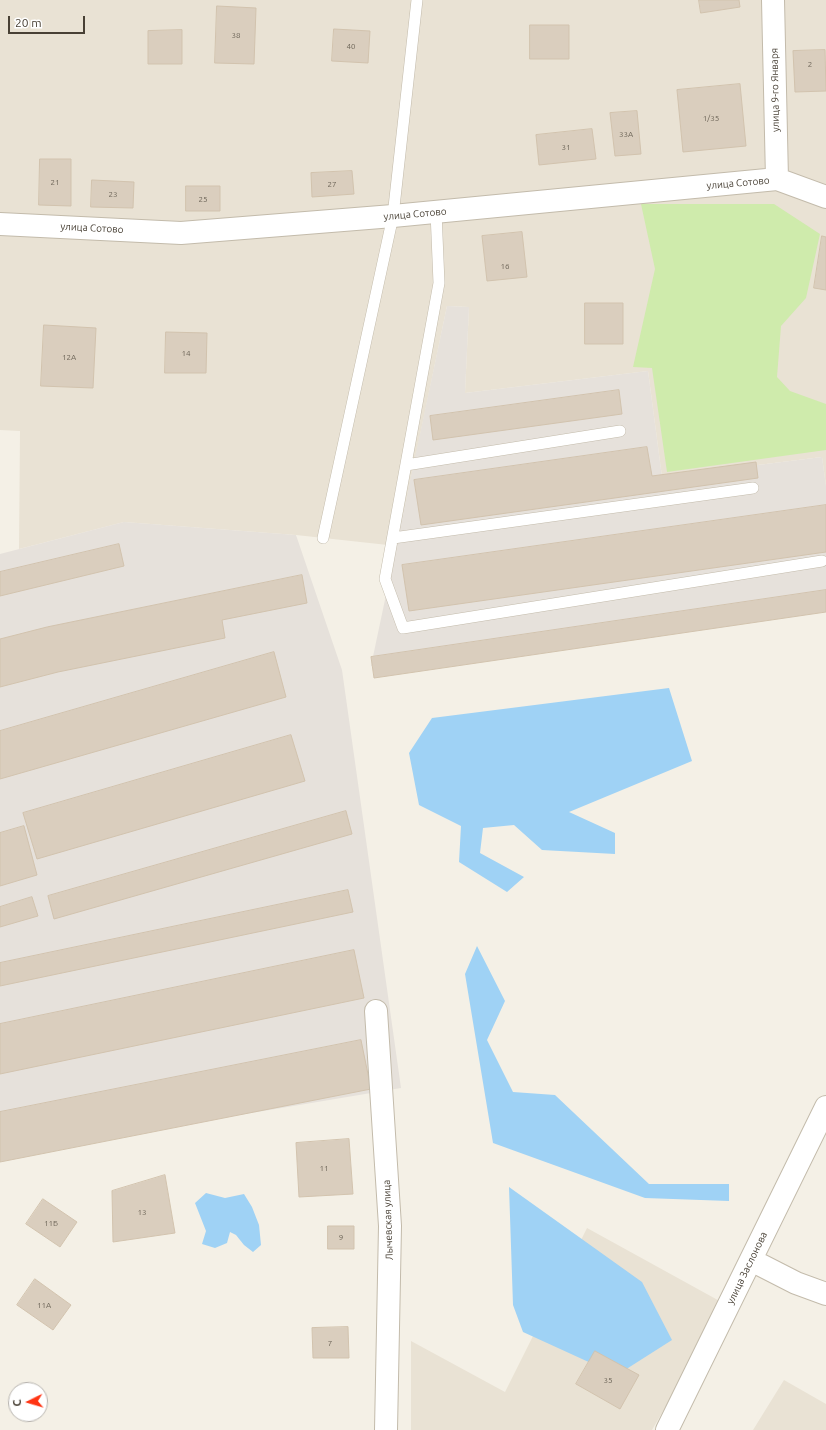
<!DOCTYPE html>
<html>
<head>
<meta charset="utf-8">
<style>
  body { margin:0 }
  #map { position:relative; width:826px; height:1430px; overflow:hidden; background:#f4f0e6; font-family:Ubuntu,sans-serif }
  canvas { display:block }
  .north { position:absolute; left:8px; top:1382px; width:40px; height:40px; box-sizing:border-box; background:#fff; border:1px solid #b6b3ae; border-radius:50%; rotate:265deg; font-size:11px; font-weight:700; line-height:16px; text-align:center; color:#484035 }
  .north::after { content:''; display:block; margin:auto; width:14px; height:18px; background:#ff3413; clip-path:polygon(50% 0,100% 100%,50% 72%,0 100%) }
  .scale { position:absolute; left:8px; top:16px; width:77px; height:18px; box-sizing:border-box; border:2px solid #484035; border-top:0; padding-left:5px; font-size:12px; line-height:14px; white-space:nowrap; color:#484035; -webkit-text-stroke:3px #fff; paint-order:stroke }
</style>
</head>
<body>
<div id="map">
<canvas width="826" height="1430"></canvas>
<div class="north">С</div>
<div class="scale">20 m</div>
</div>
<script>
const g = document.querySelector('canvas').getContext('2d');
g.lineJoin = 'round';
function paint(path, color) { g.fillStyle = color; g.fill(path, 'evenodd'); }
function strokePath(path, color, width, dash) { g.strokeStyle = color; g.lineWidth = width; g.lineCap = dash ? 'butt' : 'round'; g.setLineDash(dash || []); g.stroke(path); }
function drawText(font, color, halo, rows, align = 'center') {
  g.font = font + ' Ubuntu,sans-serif'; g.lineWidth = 3; g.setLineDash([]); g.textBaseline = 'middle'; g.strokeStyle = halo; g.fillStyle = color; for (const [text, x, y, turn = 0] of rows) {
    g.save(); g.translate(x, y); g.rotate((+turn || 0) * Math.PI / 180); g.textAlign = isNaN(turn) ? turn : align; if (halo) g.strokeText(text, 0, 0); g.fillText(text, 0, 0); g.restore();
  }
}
paint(new Path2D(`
  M0,0H826V486L822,457L662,477L648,371L465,393L469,307L447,306L397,546L296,535L124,522L19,549L20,431L0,430Z
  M587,1228L725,1304L652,1430H411V1341L505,1392Z
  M784,1380L826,1404V1430H753Z`), '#e9e2d4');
paint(new Path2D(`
  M447,306L469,307L465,393L648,371L662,477L822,457L826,486V600L371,666Z
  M124,522L296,535L342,670L401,1088L0,1155V554Z`), '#e6e1db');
paint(new Path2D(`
  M641,204H774L820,234L806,298L781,326L777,377L790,391L826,404V450L667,472L652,368L633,367L655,269Z`), '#cfebac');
paint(new Path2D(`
  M669,688L692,761L569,812L615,833V854L542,850L514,825L483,828L480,853L524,877L507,892L459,862L461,826L419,805L409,753L432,718Z
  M477,946L505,1001L487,1040L513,1092L555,1095L649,1184H729V1201L645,1198L493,1143L465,974Z
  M509,1187L642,1282L672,1340L617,1375L523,1332L513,1305Z
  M206,1193L225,1198L244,1194L252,1207L259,1225L261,1245L253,1252L244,1245L236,1235L230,1232L227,1243L215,1248L202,1244L206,1231L195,1203Z`), '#9fd2f5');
const building = new Path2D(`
  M699,0H739L740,7L701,13Z
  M217,6L256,8L254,64L215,63Z
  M530,25H569V59H530Z
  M334,29L370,31L368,63L332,61Z
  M182,30V64H148V31Z
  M825,50L826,91L795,92L793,51Z
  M740,84L746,146L683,152L677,90Z
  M637,111L641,154L615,156L610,113Z
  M592,129L596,159L539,165L536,135Z
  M40,159H71V206L39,205Z
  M352,171L354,194L312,197L311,173Z
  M92,180L134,182L133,208L91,207Z
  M186,186H220V211H186Z
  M522,232L527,277L487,281L482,236Z
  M822,236L826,237V290L814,288Z
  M585,303H623V344H585Z
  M44,325L96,328L93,388L41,386Z
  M166,332L207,333L206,373H165Z
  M619,390L622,414L433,440L430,416Z
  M647,447L652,476L756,462L758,478L421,525L414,480Z
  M826,505V552L409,611L402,565Z
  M119,544L124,566L0,596V572Z
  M302,575L307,603L222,620L225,638L58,672L0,687V639L47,627Z
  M826,590V612L374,678L371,657Z
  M274,652L286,697L0,779V731Z
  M291,735L305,781L37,859L23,813Z
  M346,811L352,834L54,919L48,896Z
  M24,826L37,875L0,886V833Z
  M348,890L353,912L0,986V963Z
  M32,897L38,916L0,927V907Z
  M354,950L364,998L0,1074V1024Z
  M361,1040L371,1089L0,1162V1112Z
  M349,1139L353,1194L299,1197L296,1143Z
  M165,1175L175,1233L113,1242L112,1191Z
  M43,1199L77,1222L60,1247L26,1224Z
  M328,1226H354V1249H328Z
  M35,1279L71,1305L53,1330L17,1305Z
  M348,1327L349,1358H313L312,1328Z
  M595,1351L639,1375L620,1409L576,1384Z`);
paint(building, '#dacebe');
strokePath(building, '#d2c3ae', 1);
const service = new Path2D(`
  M436,212L439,283L385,579L403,628L822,561
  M406,465L620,431
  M323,538L393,216L417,0
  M393,538L753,488`);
const minor = new Path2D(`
  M773,0L777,179
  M0,224L181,233L393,216L777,179L826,197
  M376,1011L390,1226L386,1430
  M751,1260L796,1283L826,1294
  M667,1430L826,1107`);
strokePath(service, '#c3bbab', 12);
strokePath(minor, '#c3bbab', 24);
strokePath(service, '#fff', 11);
strokePath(minor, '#fff', 22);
drawText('8px', '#6c6457', null, [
  ["38",236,35],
  ["40",351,46],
  ["2",810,64],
  ["1/35",711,118],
  ["33А",626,134],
  ["31",566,147],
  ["21",55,182],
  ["27",332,184],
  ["23",113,194],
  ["25",203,199],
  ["16",505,266],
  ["14",186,353],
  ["12А",69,357],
  ["11",324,1168],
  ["13",142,1212],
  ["11Б",51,1223],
  ["9",341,1237],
  ["11А",44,1305],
  ["7",330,1343],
  ["35",608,1380]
]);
drawText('10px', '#484035', '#fff', [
  ["улица 9-го Января",775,90,-91],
  ["улица Сотово",738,183,-5],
  ["улица Сотово",415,214,-5],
  ["улица Сотово",92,228,3],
  ["Лычевская улица",388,1220,-92],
  ["улица Заслонова",747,1268,-64]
]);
</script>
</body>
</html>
